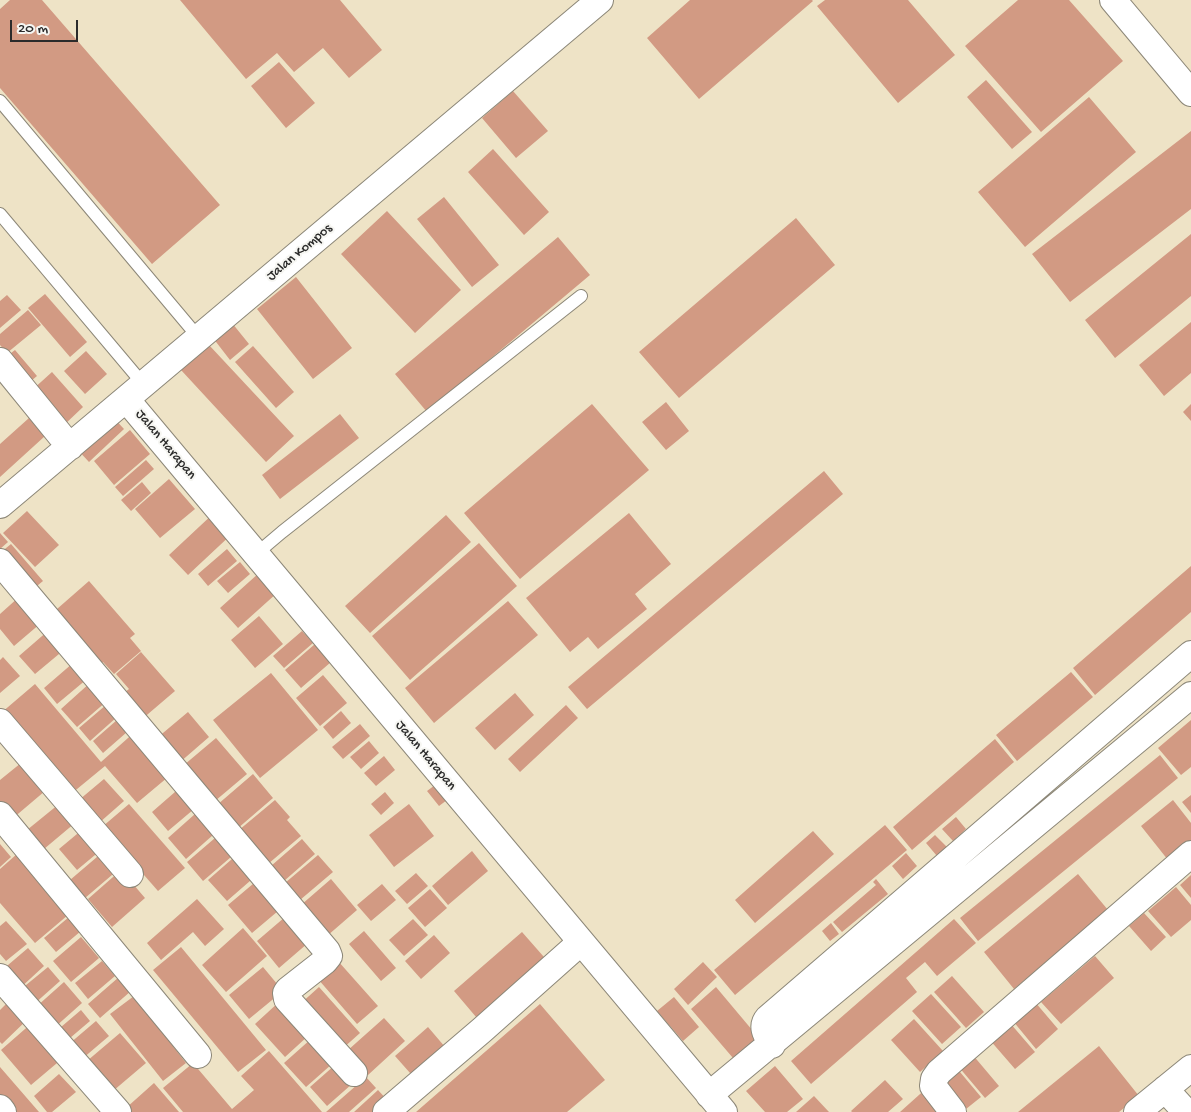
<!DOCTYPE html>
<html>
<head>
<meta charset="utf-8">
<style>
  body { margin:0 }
  #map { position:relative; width:1191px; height:1112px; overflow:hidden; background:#eee3c6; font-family:"Gochi Hand",sans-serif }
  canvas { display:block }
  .scale { position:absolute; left:10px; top:20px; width:68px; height:22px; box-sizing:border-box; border:2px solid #2b2b2b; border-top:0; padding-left:6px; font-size:15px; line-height:18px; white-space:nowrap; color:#2b2b2b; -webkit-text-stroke:4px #f6f6f2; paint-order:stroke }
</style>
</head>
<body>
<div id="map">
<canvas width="1191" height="1112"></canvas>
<div class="scale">20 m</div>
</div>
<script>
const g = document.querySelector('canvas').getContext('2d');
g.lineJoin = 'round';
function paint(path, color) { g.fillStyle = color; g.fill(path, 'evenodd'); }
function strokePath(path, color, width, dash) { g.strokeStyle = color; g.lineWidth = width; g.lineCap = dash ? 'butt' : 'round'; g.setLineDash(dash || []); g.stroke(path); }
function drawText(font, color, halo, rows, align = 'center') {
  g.font = font + ' "Gochi Hand",sans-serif'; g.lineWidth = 4; g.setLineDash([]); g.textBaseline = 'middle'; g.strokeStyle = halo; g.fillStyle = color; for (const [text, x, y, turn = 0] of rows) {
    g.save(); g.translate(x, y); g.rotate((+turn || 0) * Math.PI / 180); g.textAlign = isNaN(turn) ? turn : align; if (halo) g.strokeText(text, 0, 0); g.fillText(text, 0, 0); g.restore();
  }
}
paint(new Path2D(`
  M10,0H42L220,205L152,264L0,88V9Z
  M180,0H340L382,50L349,78L323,48L294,72L277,53L246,79Z
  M690,0H812L813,1L699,99L647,38Z
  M825,0H908L955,55L898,103L817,6Z
  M1018,0H1069L1123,61L1041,132L965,46Z
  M279,62L315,103L286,128L251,86Z
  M986,80L1032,132L1012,149L967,97Z
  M513,91L548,131L516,158L482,118Z
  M1089,97L1136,152L1025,247L978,192Z
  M1191,131V209L1070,302L1032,254Z
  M493,149L549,212L524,235L468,172Z
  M444,197L499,265L472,287L417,219Z
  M387,211L461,290L415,333L341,254Z
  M796,218L835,265L679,398L639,352Z
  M1191,234V296L1115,358L1085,320Z
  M558,237L590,275L427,412L395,374Z
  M296,277L352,348L313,379L257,309Z
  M45,294L87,342L70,357L28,308Z
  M7,295L21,310L0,328V301Z
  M28,310L41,325L7,353L0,345V334Z
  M1191,322V373L1164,396L1139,365Z
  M232,323L249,344L230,360L213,338Z
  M209,345L294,436L266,462L181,370Z
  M253,346L294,392L276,408L235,362Z
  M15,350L37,376L25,386L2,360Z
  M86,351L107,374L85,394L64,371Z
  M52,372L83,407L63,426L31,391Z
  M666,402L689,431L666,450L642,422Z
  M592,404L649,470L520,579L464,513Z
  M1191,404V421L1183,412Z
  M340,414L359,438L280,499L262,475Z
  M111,415L124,429L89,462L76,448Z
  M29,418L45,436L0,477V444Z
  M130,430L150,454L114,485L94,461Z
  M146,460L154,469L123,496L115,487Z
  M824,471L843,494L587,709L568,687Z
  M169,479L195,509L160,538L135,509Z
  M142,482L151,493L131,511L121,500Z
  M27,511L59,545L35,567L3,533Z
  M215,512L234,532L188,575L169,555Z
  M629,513L671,564L635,594L647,609L598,649L588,637L570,652L526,598Z
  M446,515L471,542L370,633L345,606Z
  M0,533L8,542L0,549Z
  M479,543L517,586L410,680L372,636Z
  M11,544L43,581L32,590L0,553Z
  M227,549L237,561L208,586L198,574Z
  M240,562L250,574L228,593L217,581Z
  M1191,566V612L1095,695L1073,668Z
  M259,573L277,593L238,628L220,608Z
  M89,581L135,634L130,638L141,651L114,674L103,662L95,669L49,616Z
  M19,597L41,623L14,646L0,629V614Z
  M508,601L538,635L434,723L405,688Z
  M259,616L283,644L255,668L231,640Z
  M49,630L65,649L35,674L19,656Z
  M302,631L313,643L284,668L273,656Z
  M315,644L331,662L301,688L285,670Z
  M141,652L175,691L141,720L120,696L129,689L116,674Z
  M3,657L20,676L0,693V660Z
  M73,663L87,679L57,704L44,688Z
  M1071,672L1093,697L1017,761L996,735Z
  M271,673L318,730L260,778L213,720Z
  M323,675L347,703L320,726L296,698Z
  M91,682L107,701L77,727L61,709Z
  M35,684L101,762L137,730L174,772L137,803L105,766L71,794L1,713Z
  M515,693L534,715L495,750L475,728Z
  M106,705L117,717L90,741L79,728Z
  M566,705L578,718L520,772L508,759Z
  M341,711L351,723L333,739L323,727Z
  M188,712L209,737L179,763L157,738Z
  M125,713L135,725L103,753L93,741Z
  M1191,720V767L1181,775L1158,748Z
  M360,724L370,736L343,759L332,747Z
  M216,738L247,774L215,801L184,765Z
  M995,739L1014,762L912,850L893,827Z
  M369,741L379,753L361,769L350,757Z
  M1160,755L1178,778L978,941L960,918Z
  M384,756L395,770L376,786L364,773Z
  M21,763L45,791L12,819L0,805V780Z
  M253,774L273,798L237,829L217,805Z
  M104,779L124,801L99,823L79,800Z
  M439,782L451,797L439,806L427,791Z
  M183,785L200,804L168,831L152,812Z
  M385,792L394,803L381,815L371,804Z
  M1191,795V813L1182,802Z
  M275,800L290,817L287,820L301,836L268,864L239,830Z
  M1173,800L1191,823V842L1168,860L1141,826Z
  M59,804L75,823L44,849L27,830Z
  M129,804L185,868L158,891L102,827Z
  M409,804L434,836L394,867L369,835Z
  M204,806L222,827L186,859L168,838Z
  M956,817L966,829L953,841L942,829Z
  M885,825L907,850L735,995L714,970Z
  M83,829L101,850L77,870L59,849Z
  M813,831L834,854L755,923L735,900Z
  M222,832L238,851L203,881L187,862Z
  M935,835L947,847L937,856L926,843Z
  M302,839L315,854L284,881L271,866Z
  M0,844L11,857L0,867Z
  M104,851L119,869L85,898L70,880Z
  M472,851L488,871L448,905L432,886Z
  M240,852L258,874L227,901L208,880Z
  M906,853L917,866L903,879L892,866Z
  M17,854L68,915L35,943L0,903V869Z
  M318,855L333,872L300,900L285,883Z
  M121,870L145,898L112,927L88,899Z
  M416,873L428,886L407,904L395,891Z
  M1078,874L1108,910L1014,989L984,952Z
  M1191,875V898L1180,885Z
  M260,878L284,906L252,933L228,905Z
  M331,879L357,910L327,936L301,905Z
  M876,879L888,894L842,932L833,922L876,885L873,882Z
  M382,884L396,900L371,921L357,905Z
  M1176,887L1191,905V920L1171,937L1148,911Z
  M430,889L447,908L425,927L408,908Z
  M197,899L224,929L205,946L193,932L161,960L147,943Z
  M1144,913L1166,937L1151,951L1129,926Z
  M69,917L81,931L56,952L44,938Z
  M285,917L308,943L279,968L257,941Z
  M413,919L428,935L404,956L389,940Z
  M954,919L976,943L937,976L925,962L906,978L917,992L811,1084L791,1061Z
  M6,921L27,944L6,961L0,954V926Z
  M831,923L839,934L830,941L822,931Z
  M243,928L267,956L226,992L202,965Z
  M364,931L396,968L381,981L349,944Z
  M522,932L551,965L482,1024L454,991Z
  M434,935L450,953L421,979L405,961Z
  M81,937L99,958L71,982L53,961Z
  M181,947L266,1050L238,1072L153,970Z
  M28,948L44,966L18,990L1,971Z
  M1095,956L1114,978L1061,1024L1041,1002Z
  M102,961L115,976L88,999L75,983Z
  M338,961L378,1006L357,1024L318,979Z
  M703,962L717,977L688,1005L674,989Z
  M48,967L60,981L33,1005L20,990Z
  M263,967L283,991L249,1019L229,995Z
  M952,976L984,1012L966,1028L934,992Z
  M119,977L131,991L100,1018L88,1004Z
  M64,982L82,1003L54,1028L36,1007Z
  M319,987L360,1033L341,1050L299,1005Z
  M716,987L758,1037L733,1058L691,1009Z
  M931,994L961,1027L942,1044L912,1011Z
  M134,996L186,1063L163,1081L110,1014Z
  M674,997L699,1027L683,1041L657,1011Z
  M12,998L30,1017L2,1044L0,1042V1010Z
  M279,1002L308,1036L285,1057L255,1024Z
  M1035,1002L1058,1029L1036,1049L1013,1021Z
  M540,1004L605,1080L567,1112H416Z
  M81,1010L90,1021L63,1044L54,1033Z
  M384,1018L405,1041L368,1075L347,1051Z
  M914,1019L943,1051L920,1072L891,1040Z
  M96,1021L109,1036L82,1059L69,1044Z
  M33,1022L63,1058L31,1085L1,1050Z
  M1010,1023L1035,1052L1015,1069L989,1039Z
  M428,1027L451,1054L418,1082L395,1056Z
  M120,1033L146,1063L113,1091L87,1061Z
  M311,1039L332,1064L306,1087L284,1063Z
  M1099,1046L1139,1096L1119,1112H1018Z
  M269,1051L322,1112H183L163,1088L193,1063L232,1109L254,1090L241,1076Z
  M972,1054L999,1086L985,1098L958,1066Z
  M335,1065L352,1084L327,1106L310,1087Z
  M775,1066L803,1099L787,1112H765L746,1091Z
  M955,1066L981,1097L966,1109L940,1078Z
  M0,1067L39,1112H12L0,1098Z
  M59,1074L76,1092L52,1112H47L34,1096Z
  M366,1077L376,1088L349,1112H326Z
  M885,1080L903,1099L888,1112H852L851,1111Z
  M154,1083L179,1112H130L126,1108Z
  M929,1086L940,1112H900Z
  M378,1090L389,1102L379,1112H354Z
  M814,1096L829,1112H796Z`), '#d29a83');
const lane = new Path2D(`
  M0,101L199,338
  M0,214L144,385
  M256,554L282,532L581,296`);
const street = new Path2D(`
  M1113,0L1191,93
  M0,361L70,447
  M126,399L724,1112
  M0,505L600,0
  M0,562L327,951L329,956L325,961L288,990L286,993L287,999L354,1073
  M0,722L130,874
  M0,815L198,1055
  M0,977L118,1112
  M772,1045C767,1036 760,1027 768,1018L1191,654
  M1165,1089L1186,1112
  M709,1095L1191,695
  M0,1108L3,1112
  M386,1112L482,1030L581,942
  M953,1112L933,1086L934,1079L939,1072L1191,854
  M1137,1112L1191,1068`);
strokePath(lane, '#8c8778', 14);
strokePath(street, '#8c8778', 28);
strokePath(lane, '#fff', 12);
strokePath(street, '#fff', 26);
drawText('14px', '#2b2b2b', '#f6f6f2', [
  ["Jalan Kompos",300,253,-40],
  ["Jalan Harapan",165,445,50],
  ["Jalan Harapan",425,756,50]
]);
</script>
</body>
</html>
